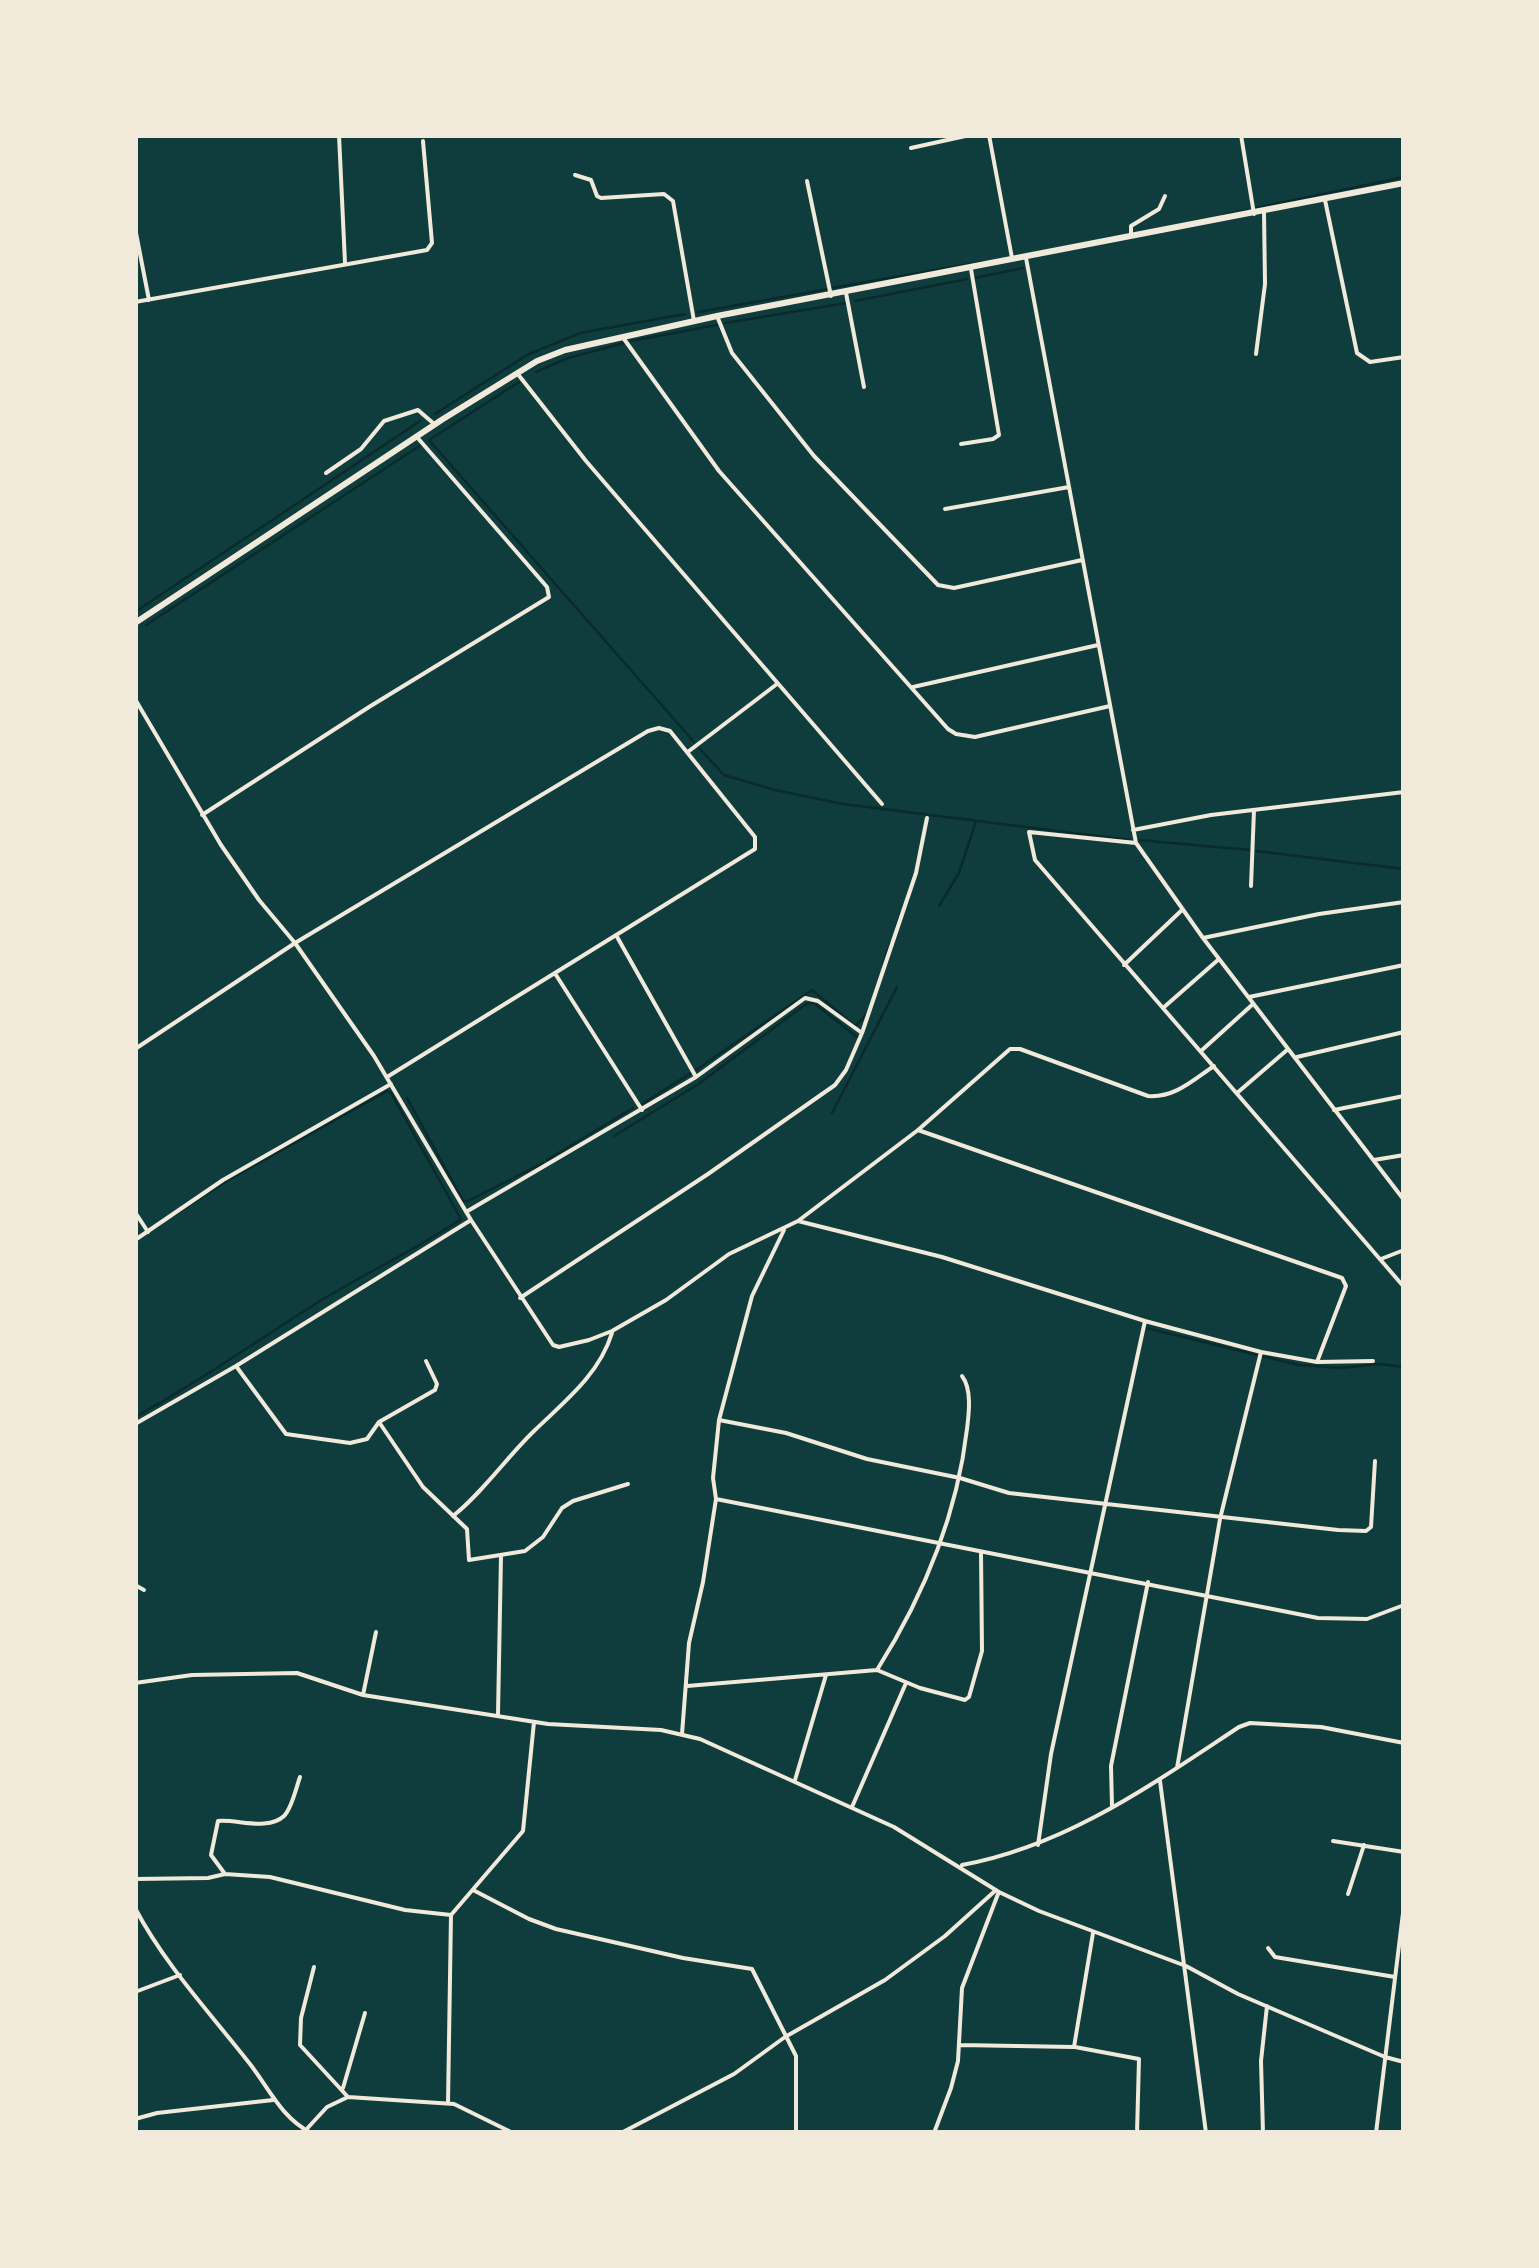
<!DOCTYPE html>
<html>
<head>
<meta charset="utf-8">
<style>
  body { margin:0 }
  #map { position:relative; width:1539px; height:2268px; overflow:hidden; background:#0f3d3e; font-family:Raleway,sans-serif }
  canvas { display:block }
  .frame { position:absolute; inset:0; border:138px solid #f1e9da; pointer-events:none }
</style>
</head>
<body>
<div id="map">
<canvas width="1539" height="2268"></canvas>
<div class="frame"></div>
</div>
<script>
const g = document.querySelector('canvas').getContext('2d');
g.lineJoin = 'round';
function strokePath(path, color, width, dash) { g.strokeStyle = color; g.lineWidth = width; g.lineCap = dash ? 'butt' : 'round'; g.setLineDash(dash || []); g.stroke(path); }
strokePath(new Path2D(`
  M1256,208L1404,177
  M1224,215L1247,210
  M975,278L1023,268
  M831,288L982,262
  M855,301L967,279
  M698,312L828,289
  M725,323L847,303
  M631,341L717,325
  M536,372L568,358L624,343
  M435,414L527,355L580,333L685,314
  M429,440L694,742
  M429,440L519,382
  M135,612L420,421
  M146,625L421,445
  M700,749L724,775L775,790L843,804L1130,840
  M1139,840L1250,850
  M1256,851L1404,869
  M939,906L959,873L976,821
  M896,928L901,912
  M883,965L890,944
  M696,1070L812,990L855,1026L866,1015
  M407,1098L463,1201H468L543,1163
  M642,1104L691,1073
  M832,1113L897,987
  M614,1136L697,1085L806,1004L814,1003L857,1037
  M547,1160L633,1108
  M1146,1328L1299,1365L1340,1368L1379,1364L1404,1367
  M135,1417C199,1382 258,1340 320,1301C367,1272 416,1250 461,1219L391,1093L387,1091L225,1182L173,1216`), '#0a2a2b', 2.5);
strokePath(new Path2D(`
  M339,135L345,263
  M989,135L1012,258
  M1241,135L1254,214
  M911,148L970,135
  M575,175L591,180L597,196L601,198L664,194L673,201L694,321
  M807,181L831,296
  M1325,200L1357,353L1370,362L1404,357
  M135,228L149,300
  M1131,233V226L1159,209L1165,196
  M1026,258L1136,843L1203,938L1404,1200
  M846,293L864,387
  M135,302L427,250L432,243L423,141
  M717,316L732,353L814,456L938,585L954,588L1082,560
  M624,339L719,471L948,729L956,734L975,737L1110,706
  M1256,354L1265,284L1264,212
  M517,373L586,461L882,804
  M961,444L993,439L999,435L971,269
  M326,473L361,449L384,421L418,410L433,423
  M945,509L1069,487
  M913,687L1098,645
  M135,699L221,845L259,900L295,943L374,1056L471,1220L553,1345L559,1347L589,1340L612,1331L666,1300L729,1254L798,1221L942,1257L1145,1321L1261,1352L1317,1362L1373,1361
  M689,751L777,684
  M202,815L369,707L549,597L547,587L416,436
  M1133,830L1211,815L1404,792
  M1136,843L1029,832L1035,860L1404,1287
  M1251,886L1254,810
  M616,935L696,1077
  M1203,938L1319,914L1404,902
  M1124,965L1182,910
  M556,975L642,1110
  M1249,997L1404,965
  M1163,1008L1219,959
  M862,1033L916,873L927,818
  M135,1049L295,943L648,731L659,728L670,731L755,837V849L387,1077
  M1201,1051L1253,1004
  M1297,1057L1404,1032
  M1237,1093L1287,1050
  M1334,1110L1404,1096
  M918,1130L1342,1278L1346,1286L1317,1362
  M1374,1160L1404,1155
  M135,1212L148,1232
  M466,1212L696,1077L805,998L818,1001L862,1033L846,1070L835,1085L708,1174L520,1298
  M798,1221L918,1130L1010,1049H1020L1148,1096C1175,1098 1193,1080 1214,1066
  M135,1240L223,1180L391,1084
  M1381,1259L1404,1250
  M236,1366L286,1434L350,1443L367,1439L379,1422L435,1390L437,1384L426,1361
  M719,1420L786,1433L867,1459L960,1478L1009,1493L1338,1530L1366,1531L1371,1527L1375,1461
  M379,1422L423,1487L467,1529L469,1560L525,1551L543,1537L562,1508L573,1501L628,1484
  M135,1424L236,1366L471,1220
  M716,1499L1318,1618L1367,1619L1404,1605
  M453,1516C484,1491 506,1458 534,1431C564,1402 599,1375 612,1333
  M135,1585L144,1590
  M877,1670C923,1597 957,1515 967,1429C969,1413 972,1389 962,1376
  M135,1683L192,1675L297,1673L363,1695L548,1724L661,1730L700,1739L894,1827L999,1892L1039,1911L1186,1966L1238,1994L1385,2057L1404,2062
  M687,1686L877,1670L920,1688L965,1700L969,1697L982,1651L981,1553
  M363,1695L376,1632
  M498,1714L501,1556
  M682,1734L689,1643L703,1582L716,1499L713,1478L719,1420L752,1296L784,1230
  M1177,1768L1220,1519L1261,1352
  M795,1780L826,1675
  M1160,1781L1206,2133
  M1112,1806L1111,1766L1148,1582
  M852,1807L906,1683
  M1333,1841L1404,1852
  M1038,1845L1051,1754L1145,1321
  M962,1865C1066,1846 1151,1785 1239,1727L1250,1723L1321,1727L1404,1743
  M225,1874L211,1855L218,1821C237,1819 268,1831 284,1816C292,1808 296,1788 300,1777
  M135,1879L208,1878L225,1874L270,1877L405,1910L451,1915
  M473,1890L529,1919L556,1929L683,1958L752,1969L796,2056V2133
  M1348,1894L1364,1845
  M135,1908C165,1965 211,2014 250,2064C270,2090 281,2117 311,2133
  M1268,1948L1275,1957L1395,1977
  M314,1967L301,2018L300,2045L348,2097
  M135,1992L180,1975
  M960,2045L1074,2047L1093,1933
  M1075,2047L1139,2059L1137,2133
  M343,2088L365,2013
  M448,2103L451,1915L523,1831L534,1722
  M135,2119L157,2113L273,2100
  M303,2133L327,2107L348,2097L454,2104L513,2133
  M621,2133L734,2074L785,2037L885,1980L945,1936L996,1890
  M934,2133L951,2088L958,2061L962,1988L998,1894
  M1263,2133L1261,2061L1267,2006
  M1376,2133L1404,1905`), '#f1e9da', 4);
strokePath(new Path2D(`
  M135,623L443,419L537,361L565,350L717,316L1404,183`), '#f1e9da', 6);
</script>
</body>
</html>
